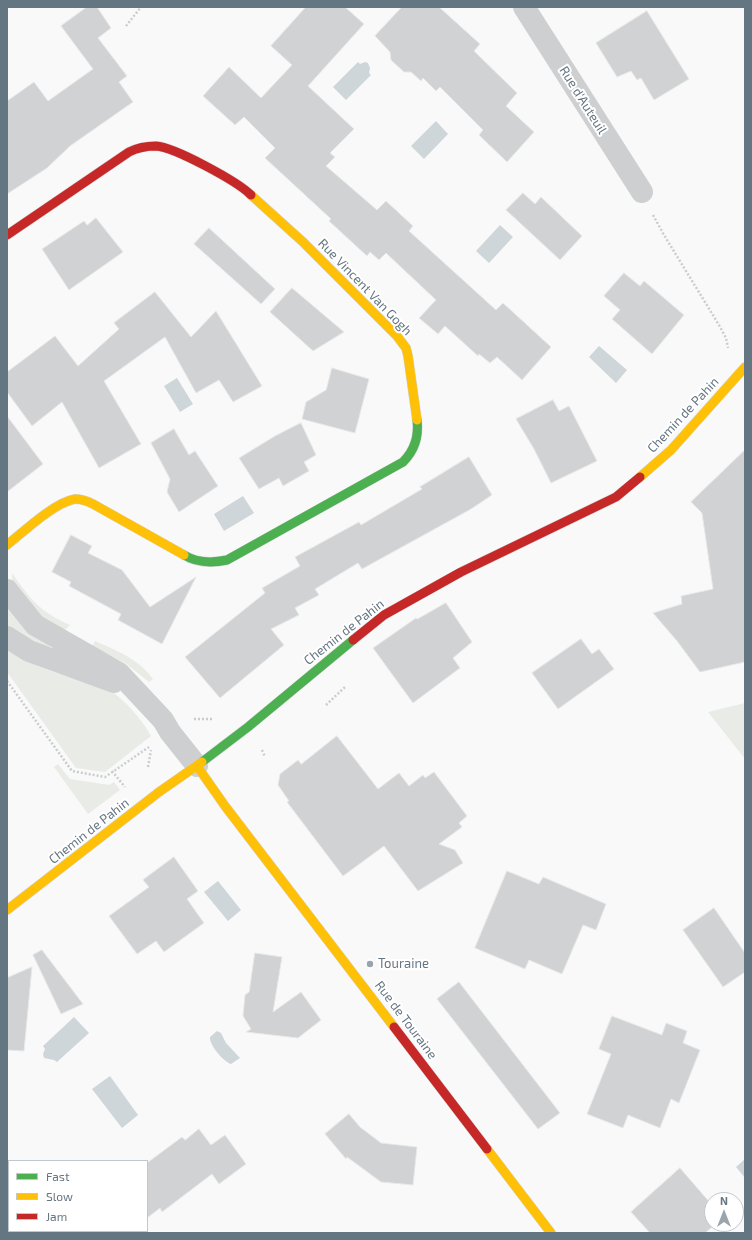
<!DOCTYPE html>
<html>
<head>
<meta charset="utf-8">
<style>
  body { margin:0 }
  #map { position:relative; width:752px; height:1240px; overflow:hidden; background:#f9f9f9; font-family:"Exo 2",sans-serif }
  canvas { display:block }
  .frame { position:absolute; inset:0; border:8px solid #657683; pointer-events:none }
  .legend { position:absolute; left:8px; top:1160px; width:140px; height:72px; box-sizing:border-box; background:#fff; border:1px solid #c1c8cd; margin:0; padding:5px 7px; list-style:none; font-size:12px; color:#657683 }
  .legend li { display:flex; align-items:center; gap:8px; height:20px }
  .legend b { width:20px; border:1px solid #c1c8cd }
  .north { position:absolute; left:704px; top:1192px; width:40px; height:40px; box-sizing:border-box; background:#fff; border:1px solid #c1c8cd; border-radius:50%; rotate:0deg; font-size:11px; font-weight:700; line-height:16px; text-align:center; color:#657683 }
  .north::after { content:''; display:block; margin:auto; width:14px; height:18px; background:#99a4ac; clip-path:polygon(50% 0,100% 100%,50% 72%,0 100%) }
</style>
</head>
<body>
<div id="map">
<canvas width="752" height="1240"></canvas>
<div class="frame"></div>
<ul class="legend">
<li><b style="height:5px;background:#4caf50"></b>Fast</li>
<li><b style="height:5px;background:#ffc107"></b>Slow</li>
<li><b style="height:5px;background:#c62828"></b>Jam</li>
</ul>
<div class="north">N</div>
</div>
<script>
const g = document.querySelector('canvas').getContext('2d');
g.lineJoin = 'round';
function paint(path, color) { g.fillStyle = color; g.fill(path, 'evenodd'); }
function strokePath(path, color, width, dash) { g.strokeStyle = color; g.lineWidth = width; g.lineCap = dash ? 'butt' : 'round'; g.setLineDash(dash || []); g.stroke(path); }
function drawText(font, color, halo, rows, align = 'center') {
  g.font = font + ' "Exo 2",sans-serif'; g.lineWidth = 4; g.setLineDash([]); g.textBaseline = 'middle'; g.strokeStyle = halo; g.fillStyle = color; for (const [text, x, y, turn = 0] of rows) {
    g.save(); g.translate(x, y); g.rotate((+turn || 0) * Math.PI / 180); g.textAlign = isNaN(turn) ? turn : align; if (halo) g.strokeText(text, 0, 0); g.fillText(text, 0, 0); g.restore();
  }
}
paint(new Path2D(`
  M12,573C30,599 40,612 70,625L64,631L43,619L12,582Z
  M7,606L49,645V648L16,633L7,626Z
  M95,641C116,650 140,660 153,679L149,682L125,663L92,646Z
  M7,649C34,669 75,678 108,689C123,698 142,719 151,736L105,772L76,768L7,672Z
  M745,703V759L708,712Z
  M58,764L70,779L109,785L114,782L120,790L88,814L54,767Z`), '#e8ebe6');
paint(new Path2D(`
  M358,62L360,64L365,62L368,63L370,68L369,73L371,75L346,100L333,87Z
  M436,121L448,134L424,159L411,146Z
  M500,225L513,237L489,263L476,251Z
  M599,346L627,370L616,383L589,357Z
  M177,378L193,404L180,412L164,386Z
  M243,496L254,513L224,531L214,514Z
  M218,881L241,910L228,921L204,892Z
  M74,1017L89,1033L57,1062L54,1060L44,1058L43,1054L45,1049L43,1046Z
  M217,1031L221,1033L226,1043L240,1058L231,1064C224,1062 209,1045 210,1037Z
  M110,1076L138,1115L122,1128L92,1089Z
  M745,1159V1178L736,1167Z`), '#ced6d9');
const building = new Path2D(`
  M87,7H97L111,28L98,38L127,76L119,82L133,102L70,146L47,168L7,194V101L34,82L48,101L93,69L61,26Z
  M306,7H345L364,24L308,86L354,129L330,153L335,157L326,166L377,210L386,201L413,226L409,231L496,310L503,303L551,347L522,380L497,357L490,363L479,354L478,356L445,326L438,334L419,318L436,300L386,253L379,260L370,252L367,256L329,221L331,219L265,158L275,148L244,117L235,125L203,96L229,67L261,98L292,65L271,46Z
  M402,7H439L480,44L474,51L517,93L506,106L534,132L507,162L479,135L483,130L440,87L436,91L423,78L421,81L411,72H404L391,60L390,52L375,36Z
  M647,11L689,79L654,100L641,78L637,80L631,71L617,77L596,43Z
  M523,193L535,204L541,197L582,236L560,260L506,210Z
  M96,218L123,252L69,290L42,249L84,221L87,225Z
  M209,228L275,289L261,304L194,244Z
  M624,273L640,286L644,281L684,315L652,354L612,319L620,310L604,296Z
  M292,288L344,332L313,351L270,312Z
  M155,292L191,337L216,311L262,386L233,402L219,380L196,393L165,337L104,381L141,444L99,468L62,402L32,426L7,392V372L55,336L78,366L119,329L114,323Z
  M332,368L369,379L355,433L302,419L306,402L326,390Z
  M553,400L559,411L569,406L597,461L551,483L534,449L516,419Z
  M7,416L43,464L7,492Z
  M301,423L316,455L304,462L309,471L283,486L279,478L259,489L239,458L275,436Z
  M174,429L189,455L195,451L218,486L179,512L167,492L170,479L151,443Z
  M745,450V662L700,672L677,641L653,613L682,604L681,596L713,589L702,513L691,502Z
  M469,457L492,495L471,509L362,569L358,563L315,589L319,595L295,608L299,615L271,629L284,645L220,698L185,657L265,593L262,588L300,566L295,557L359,522L361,525L422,489L420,487Z
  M71,535L92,546L88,553L122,570L150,607L196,577L162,644L118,620L121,614L69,586L71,582L52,572Z
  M446,603L472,642L453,658L460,668L413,703L373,648L416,618L417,619Z
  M581,639L592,654L599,649L614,669L558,709L532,673Z
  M337,736L378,789L399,773L409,786L423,775L425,778L434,772L467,816L459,823L462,827L439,844L455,850L463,863L418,891L384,846L343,876L287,802L289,801L278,785L280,774L298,760L301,764Z
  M174,857L198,891L187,899L204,923L164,952L156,941L137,954L109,916L149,887L143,880Z
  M507,871L539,884L543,877L606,904L596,930L583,925L562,974L529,960L525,969L475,948Z
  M714,908L745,953V972L723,987L683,930Z
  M42,950L83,1004L61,1014L33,955Z
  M255,953L282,957L273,1012L301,992L321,1020L298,1038L246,1032L251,1029L243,1016L245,995L249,992Z
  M32,967L24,1051L7,1050V978Z
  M459,982L560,1113L538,1129L437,999Z
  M612,1016L662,1035L666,1023L687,1031L683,1043L700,1050L679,1103L671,1099L660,1128L628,1115L623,1128L587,1114L611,1054L599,1049Z
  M349,1114L360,1127L381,1143L417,1147L413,1185L381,1182L347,1157L346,1159L325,1134Z
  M199,1129L211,1145L225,1135L246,1164L219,1184L212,1174L162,1212L160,1208L147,1218V1163L182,1137L185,1140Z
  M680,1168L712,1205V1227L705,1233H650L631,1212Z`);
paint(building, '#d0d2d3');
strokePath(building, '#e8e8e8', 1);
const fast = new Path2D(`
  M184,555C197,563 213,563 227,560L403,462C414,451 419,436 417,420
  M202,762L248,727L353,640`);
const slow = new Path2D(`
  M251,195L303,242L397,336L406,348L408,356L417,420
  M640,477L671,450L745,367
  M7,545C23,532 55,502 75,499C81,499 87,501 93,504L184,555
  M197,766L225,806L394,1027
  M7,910L159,792L202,762
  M487,1149L551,1233`);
const jam = new Path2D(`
  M7,235L129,152C137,148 147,146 156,146C174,147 237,181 251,195
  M353,640L384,615L461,572L616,497L640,477
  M394,1027L487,1149`);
strokePath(fast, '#d5d6d7', 10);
strokePath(slow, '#d5d6d7', 10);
strokePath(jam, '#d5d6d7', 10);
strokePath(new Path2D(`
  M126,26L141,7
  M653,215L664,235L719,325L726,338L728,348
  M7,681L72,771L105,777L149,747
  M326,705L345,687
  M194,719H213
  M262,750L265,757
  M148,767L151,750
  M112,771L125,787`), '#cbcccd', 2.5, [2, 2]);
strokePath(new Path2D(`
  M524,7L642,192
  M7,590L35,625L119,673L163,720L170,732L197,766
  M7,637L29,651L114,682`), '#cecfd0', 22);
strokePath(fast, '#4caf50', 9);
strokePath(slow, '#ffc107', 9);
strokePath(jam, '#c62828', 9);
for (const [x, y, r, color] of [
  [370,964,4,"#99a4ac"]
]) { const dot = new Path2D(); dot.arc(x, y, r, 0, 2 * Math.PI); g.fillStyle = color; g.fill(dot); strokePath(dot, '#fff', 1.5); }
drawText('13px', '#657683', '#fff', [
  ["Rue d'Auteuil",583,100,58],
  ["Rue Vincent Van Gogh",365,287,46],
  ["Chemin de Pahin",683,415,-47],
  ["Chemin de Pahin",344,632,-38],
  ["Chemin de Pahin",89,831,-38],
  ["Rue de Touraine",406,1020,53]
]);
drawText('13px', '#657683', '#fff', [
  ["Touraine",378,964]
], 'left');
</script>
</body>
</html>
